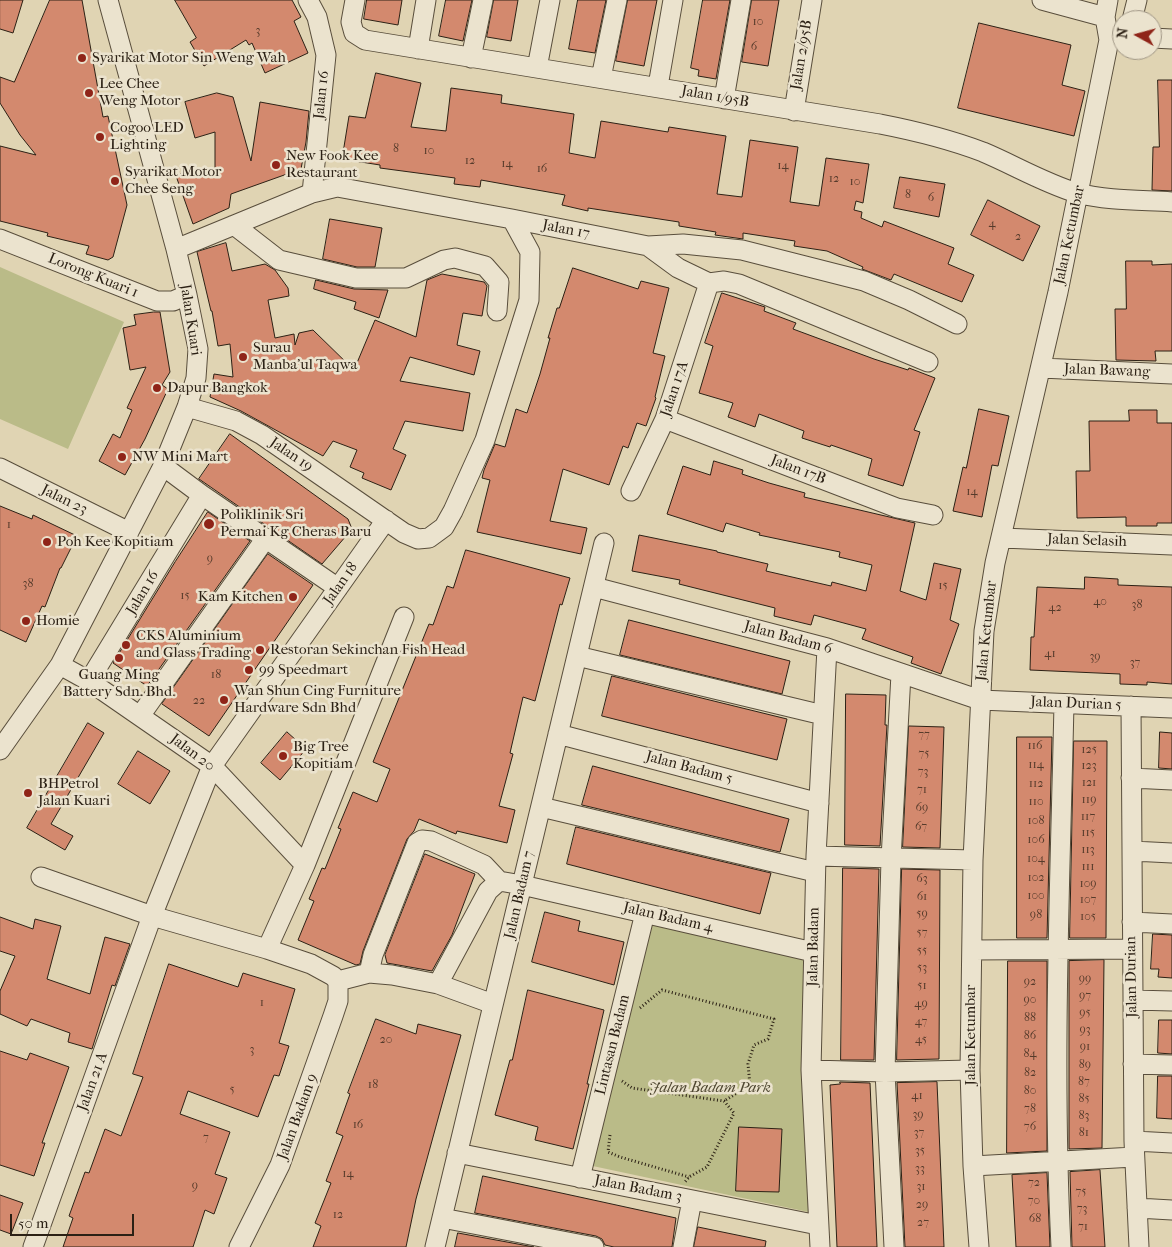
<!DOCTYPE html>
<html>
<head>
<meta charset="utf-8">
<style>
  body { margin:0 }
  #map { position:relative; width:1172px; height:1247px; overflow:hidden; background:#e0d4b3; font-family:"IM FELL French Canon",serif }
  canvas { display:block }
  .north { position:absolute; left:1112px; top:10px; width:50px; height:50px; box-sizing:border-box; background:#ebe3ce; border:1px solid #9f9584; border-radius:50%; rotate:277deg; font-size:14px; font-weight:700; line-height:20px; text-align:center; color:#2c2115 }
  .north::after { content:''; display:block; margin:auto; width:18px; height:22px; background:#8f2418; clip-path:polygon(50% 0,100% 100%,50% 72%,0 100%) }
  .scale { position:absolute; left:10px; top:1214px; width:124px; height:22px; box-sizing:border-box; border:2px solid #2c2115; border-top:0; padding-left:6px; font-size:15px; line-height:18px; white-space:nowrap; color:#2c2115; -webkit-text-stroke:4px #ebe3ce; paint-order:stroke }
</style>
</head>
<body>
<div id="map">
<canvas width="1172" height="1247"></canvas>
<div class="north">N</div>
<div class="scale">50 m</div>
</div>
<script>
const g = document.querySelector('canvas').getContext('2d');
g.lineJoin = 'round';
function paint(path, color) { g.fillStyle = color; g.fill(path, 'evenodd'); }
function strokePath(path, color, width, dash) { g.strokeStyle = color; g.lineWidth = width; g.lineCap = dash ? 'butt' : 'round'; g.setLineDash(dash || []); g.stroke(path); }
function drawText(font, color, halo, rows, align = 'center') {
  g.font = font + ' "IM FELL French Canon",serif'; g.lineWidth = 5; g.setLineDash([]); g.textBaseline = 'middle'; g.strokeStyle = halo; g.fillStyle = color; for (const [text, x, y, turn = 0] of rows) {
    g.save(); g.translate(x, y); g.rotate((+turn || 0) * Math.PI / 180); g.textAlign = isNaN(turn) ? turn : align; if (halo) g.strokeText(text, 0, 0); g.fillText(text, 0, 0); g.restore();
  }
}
paint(new Path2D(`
  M0,267L124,322L68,449L0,419Z
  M645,913L813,952V1213L588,1165Z`), '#babb88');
const building = new Path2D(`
  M0,0H23L13,33L0,29Z
  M50,0H82L103,117L108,116L127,205L113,257L108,260L86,254L89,246L47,236L48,233L0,221V146L36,155L20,135L0,103V77L14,82Z
  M175,0H292L301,17L294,21L308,53L265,73L252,43L249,45L246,40L204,66L190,42L196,38Z
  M367,0H402L398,25L364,19Z
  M446,0H472L463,41L439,36Z
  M494,0H518L511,41L487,37Z
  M578,0H606L595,53L569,49Z
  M628,0H657L644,66L616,61Z
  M703,0H730L716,79L698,76L699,70L691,68Z
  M752,0H779L768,66L742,62Z
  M979,23L1071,45L1062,85L1085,91L1074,136L958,108Z
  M376,73L421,83L411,127L446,131L451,88L502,95L501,103L574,114L569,153L595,158L601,121L668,132L669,127L726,136L717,194L742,197L750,140L798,147L790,202L819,206L826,158L869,164L863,203L856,201L854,210L862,212L861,218L882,227L884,221L954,248L948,264L974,275L962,302L894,274L891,280L862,269L863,267L827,251L794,246L795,241L743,233V239L715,235L716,232L679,226V222L588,208V211L562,205L565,195L481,180L480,187L454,184L455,178L380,168V165L342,159L349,116L365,118Z
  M1158,80H1172V191L1152,190L1153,147H1159Z
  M217,93L233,97L251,161L260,102L309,111L306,142L301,169L231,194L229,208L193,224L175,173L215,177V132L195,138L185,102Z
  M900,177L945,184L939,217L894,208Z
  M988,200L1040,226L1023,261L971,235Z
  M330,219L382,228L375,267H357L323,259Z
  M226,243L232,271L265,264L275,270L288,288L289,296L268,300L275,338L294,334L295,345L299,333L313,330L354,370L375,320L416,337L427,280L442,274L484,282L487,286L482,316L463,313L457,345L480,351L474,375L410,357L400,381L470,393L463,431L405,421L393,449L406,455L391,490L362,478L364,473L350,467L357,450L333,441L323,456L241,411L210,397L214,374L233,377L230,344L218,346L212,311H211L197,252Z
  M1126,261H1152V265L1172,264V351H1155L1156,361L1116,360L1115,309H1126Z
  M573,268L638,289L641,281L669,288L653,353L665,356L655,397L656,398L646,426L637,423L628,448L623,446L609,485L563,469L550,521L587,528L581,554L477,532L490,480L482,478L484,470L495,444L505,447L516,409L527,413L540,374L550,338H548L557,308H559Z
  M316,280L354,289L388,290L379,318L354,309L356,302L314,289Z
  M722,293L765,307L764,311L796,323L793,329L874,359L908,370L909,368L935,378L914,430L920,432L903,486L868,475L872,459L831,445L830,447L802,438L804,431L759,414L755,427L728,417L733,403L699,393L713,346L705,343Z
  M154,312H160L170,372L162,385L168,389L145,439L125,475L99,461L113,434L120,438L132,410L127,408L146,367L130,370L123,328L136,325L134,315Z
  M979,409L1009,416L998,466L992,465L982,517L953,511L963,467L966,468Z
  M1129,410H1157V423H1172V523H1157V526H1126V517L1077,518L1076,471H1090L1089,421H1129Z
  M230,434L348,519L352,529L322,564L199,479Z
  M714,461L743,470L742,474L769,483L805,493L804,497L915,523L900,591L926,600L934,563L961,569L950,620L959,624L941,674L911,663L913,657L862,639L866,629L814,615L811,625L774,616L775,608L679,584L680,580L632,571L639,535L717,551V552L768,564L766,571L831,586L832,582L866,591L872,565L839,557L840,552L759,535L760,533L726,523L723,532L667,514L683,466L710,475Z
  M0,506L32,519L33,515L77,536L61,568H60L45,607L42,606L26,642L0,630Z
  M208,512L250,541L147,686L113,663L175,562Z
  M466,550L570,578L562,605L560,604L535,701L523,697L510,753L513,754L499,806L515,810L507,843L457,831L456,834L419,819L414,831L407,839L363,951L360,964L356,965L298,940L314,901L309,899L322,868L325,869L341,829L338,828L353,792L377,802L390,769L373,762L429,624L433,625L447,586L453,588Z
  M268,554L313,585L209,736L162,704Z
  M1085,577L1118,579V585L1172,587V684L1147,682V685L1120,684V674L1030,670L1031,637H1034L1037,587L1084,589Z
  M629,620L790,661L782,694L620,655Z
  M612,676L787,719L777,760L602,716Z
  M846,694L886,695L885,725H887L880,846L845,845Z
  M88,723L104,733L51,824L73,836L65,850L27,828Z
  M909,726L944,727L940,848L903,847Z
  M287,732L306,749L280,780L261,763Z
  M1160,732L1172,733V769L1159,768Z
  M1017,737H1052L1047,938H1017Z
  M1074,741H1107L1106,938H1070Z
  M138,751L170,771L150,804L118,784Z
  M593,766L789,819L780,852L582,805Z
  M576,827L771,873L760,914L567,864Z
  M425,854L475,874L452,935L432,971L387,963L385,955Z
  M843,868L879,869L874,1060H841Z
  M902,869L940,870L939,1059L897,1060Z
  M545,912L580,921L578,931L624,942L614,985L532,962Z
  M0,917L33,929L35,919L61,926L47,979L90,994L105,937L130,944L115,986L112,985L92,1049L68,1042L70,1033L31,1019L27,1026L0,1014V991L15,956L0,951Z
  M1153,934L1172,935V978L1158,977L1159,969H1151Z
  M1104,960L1102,1148L1069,1149V961Z
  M1008,961H1047V1151L1007,1153Z
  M169,964L238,987L243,973L295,989L279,1043L289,1046L279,1076L274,1075L258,1117L188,1091L180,1114L230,1132L215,1174L227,1178L214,1214L205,1210L193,1247H63L73,1218L69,1216L85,1172L89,1173L105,1129L121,1136L143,1077L133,1074Z
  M528,990L604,1010L587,1084H589L573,1149L535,1140L538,1127L495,1115L510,1060H512Z
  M376,1019L416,1034L418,1024L461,1035L416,1199L406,1247H313L321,1226L315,1223L331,1183L326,1181L343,1136L336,1133L350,1094L348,1093Z
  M1159,1020H1172V1054L1158,1053Z
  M0,1051L27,1060L30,1053L69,1067L42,1143H45L34,1176L0,1165Z
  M1158,1076H1172V1119L1157,1118Z
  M840,1082L870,1083L877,1247H837L830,1085L840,1084Z
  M937,1082L944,1247H905L897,1083Z
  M739,1127L782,1129L779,1192L736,1191Z
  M1100,1170L1105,1247H1072L1070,1172Z
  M1047,1173L1050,1247H1016L1012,1175Z
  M483,1176L676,1218L672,1247H614L605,1245L602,1239L596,1236L475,1213Z
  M0,1195L23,1203L11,1234L0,1230Z
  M698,1227L766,1241L765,1247H694Z
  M458,1233L534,1247H455Z`);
paint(building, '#d3896e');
strokePath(building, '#2c2115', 1);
const minor = new Path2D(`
  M308,0L317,17L326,55L312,193
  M355,0L351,22L354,33L365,40L880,124C916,131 949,139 983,152C1014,165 1044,183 1077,193C1108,201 1141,200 1172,202
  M1042,0L1105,17
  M1132,20L1137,0
  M1152,38L1172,39
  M418,49L426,0
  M471,58L483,0
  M537,68L550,0
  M601,78L617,0
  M658,86L673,0
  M724,99L741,0
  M794,111L812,0
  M234,225L279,260L356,278H406L444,260L455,258L485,266L499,282L497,311
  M0,239L157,301H173L187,295
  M648,246L678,268L709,283L724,281L739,284L928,362
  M176,249L312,193L337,187L512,219L648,246L683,244L742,250L864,281L909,300L957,324
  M1041,368L1172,374
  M187,407L236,421L262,435L404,533L418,539L429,538L444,527L453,511L485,440L529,300L530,252L512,219
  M665,419L897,508L933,515
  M0,468L129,532
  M631,491L665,419L709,283
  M202,495L338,588
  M1002,538L1172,545
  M594,587L827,648L980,700L1172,708
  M577,656L823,715
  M60,665L89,681L212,766L305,865
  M89,681L202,495L163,466
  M1131,706L1134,1141L1139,1247
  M140,716L266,538
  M558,734L819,803
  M0,750L60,665L163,466L187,407L196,378L198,349L187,295L176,249L108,0
  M1131,778L1172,780
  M541,807L815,872
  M1132,851L1172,853
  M816,856L973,860
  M41,877L152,916L267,949L311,964L333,976L338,981L369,973L392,975L438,984L493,1004
  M1132,922L1172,924
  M267,949L305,865L404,617
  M972,950L1132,949
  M369,973L373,955L417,843L422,840L431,841L484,865L499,881
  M438,984L488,891L499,881L522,885L813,952
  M1133,1000L1172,1001
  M1133,1064L1172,1065
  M811,1070L885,1072L970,1070
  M1134,1141L1172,1143
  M457,1153L818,1225
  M973,1166L1134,1157
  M580,1178L645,913
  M1137,1208L1172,1210
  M442,1218L594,1247
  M33,1247L152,916L212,766L386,520
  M239,1247L280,1165L333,1016L338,1001V981
  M435,1247L604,543
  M683,1247L692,1200
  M820,1247L811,1070L816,856L827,648
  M894,1247L885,1072L891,859L901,674
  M979,1247L973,1166L970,1070L973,860L984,631L995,563L1058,292L1109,40L1105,17L1108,0
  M1061,1247C1052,1066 1060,885 1064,704`);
strokePath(minor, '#594e3c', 21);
strokePath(new Path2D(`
  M640,1008L662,990L774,1019L768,1039L754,1045L748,1064L750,1085L724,1101
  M622,1081L632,1088L724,1101L734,1113L707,1167L689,1177L685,1182
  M610,1135L608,1152L620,1157L689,1177`), '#2c2115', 3, [1, 2.5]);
strokePath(minor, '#ebe3ce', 19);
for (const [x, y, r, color] of [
  [82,58,5,"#8f2418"],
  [89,93,5,"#8f2418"],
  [100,137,5,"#8f2418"],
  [276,165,5,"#8f2418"],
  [115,181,5,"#8f2418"],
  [243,357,5,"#8f2418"],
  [157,388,5,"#8f2418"],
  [122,457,5,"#8f2418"],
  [209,524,6,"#8f2418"],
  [47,542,5,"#8f2418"],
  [293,597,5,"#8f2418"],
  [26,621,5,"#8f2418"],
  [126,645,5,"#8f2418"],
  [260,650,5,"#8f2418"],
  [119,658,5,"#8f2418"],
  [249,670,5,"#8f2418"],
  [224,700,5,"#8f2418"],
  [283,756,5,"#8f2418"],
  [28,793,5,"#8f2418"]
]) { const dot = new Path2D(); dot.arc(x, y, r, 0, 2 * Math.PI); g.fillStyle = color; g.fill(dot); strokePath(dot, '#ebe3ce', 2); }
drawText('12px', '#563b2b', null, [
  ["10",758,22],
  ["3",258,31],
  ["6",754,47],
  ["8",396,149],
  ["10",429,151],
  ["12",470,161],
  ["14",507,164],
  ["14",783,166],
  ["16",542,169],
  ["12",834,179],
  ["10",855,182],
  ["8",908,195],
  ["6",931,198],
  ["4",992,224],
  ["2",1018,237],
  ["14",972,492],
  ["1",9,525],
  ["9",210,559],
  ["38",28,584],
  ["15",943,586],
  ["15",185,596],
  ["40",1100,602],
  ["38",1137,605],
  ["42",1055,608],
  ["41",1050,654],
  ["39",1095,657],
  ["37",1135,663],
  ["18",216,675],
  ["22",199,701],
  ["77",924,735],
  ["116",1035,746],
  ["125",1089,750],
  ["75",924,754],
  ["114",1036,765],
  ["123",1089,766],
  ["73",923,772],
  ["121",1089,783],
  ["112",1036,784],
  ["71",922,790],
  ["119",1089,800],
  ["110",1036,802],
  ["69",922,808],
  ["117",1088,817],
  ["108",1036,821],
  ["67",921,827],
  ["115",1088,833],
  ["106",1036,840],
  ["113",1088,850],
  ["104",1036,859],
  ["111",1088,867],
  ["102",1036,878],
  ["63",922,879],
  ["109",1088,884],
  ["100",1036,896],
  ["61",922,897],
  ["107",1088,900],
  ["59",922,914],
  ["98",1036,915],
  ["105",1088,917],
  ["57",922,933],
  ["55",922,951],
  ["53",922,968],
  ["99",1085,979],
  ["92",1030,982],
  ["51",922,986],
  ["97",1085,996],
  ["90",1030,1000],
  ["1",262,1003],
  ["49",921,1004],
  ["95",1085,1013],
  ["88",1030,1018],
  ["47",921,1022],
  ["93",1085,1030],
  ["86",1030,1036],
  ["20",386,1040],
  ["45",921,1040],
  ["91",1085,1047],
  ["3",252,1050],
  ["84",1030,1054],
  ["89",1085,1065],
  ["82",1030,1073],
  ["87",1084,1082],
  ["18",373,1085],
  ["5",232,1090],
  ["80",1030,1091],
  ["41",917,1096],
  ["85",1084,1099],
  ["78",1030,1109],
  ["39",918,1115],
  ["83",1084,1116],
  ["16",358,1125],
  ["76",1030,1127],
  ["37",919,1133],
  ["81",1084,1133],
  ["7",206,1138],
  ["35",920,1151],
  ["33",920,1169],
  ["14",348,1174],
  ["72",1034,1183],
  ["9",195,1186],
  ["31",921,1187],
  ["75",1081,1192],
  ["70",1034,1201],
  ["29",922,1205],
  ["73",1082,1209],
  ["12",338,1215],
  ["68",1035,1219],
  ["27",923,1223],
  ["71",1083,1227]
]);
drawText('15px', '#2c2115', '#ebe3ce', [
  ["Jalan 2/95B",802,55,-81],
  ["Jalan 16",322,95,-84],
  ["Jalan 1/95B",715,97,10],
  ["Jalan 17",566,230,11],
  ["Jalan Ketumbar",1070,235,-78],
  ["Lorong Kuari 1",93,276,22],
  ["Jalan Kuari",190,320,81],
  ["Jalan Bawang",1107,371,2],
  ["Jalan 17A",675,389,-71],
  ["Jalan 19",291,455,34],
  ["Jalan 17B",798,470,21],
  ["Jalan 23",64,500,26],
  ["Jalan Selasih",1087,541,2],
  ["Jalan 18",341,584,-55],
  ["Jalan 16",143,593,-59],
  ["Jalan Ketumbar",987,631,-84],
  ["Jalan Badam 6",788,638,15],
  ["Jalan Durian 5",1076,704,2],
  ["Jalan 20",192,753,37],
  ["Jalan Badam 5",689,768,15],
  ["Jalan Badam 7",520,895,-77],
  ["Jalan Badam 4",668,918,13],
  ["Jalan Badam",814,947,-89],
  ["Jalan Durian",1132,977,-91],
  ["Jalan Ketumbar",971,1035,-90],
  ["Lintasan Badam",613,1045,-76],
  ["Jalan 21 A",93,1082,-70],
  ["Jalan Badam 9",298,1117,-70],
  ["Jalan Badam 3",638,1189,11]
]);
drawText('15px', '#2c2115', '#ebe3ce', [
  ["Syarikat Motor Sin Weng Wah",92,58],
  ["Lee Chee",99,84],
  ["Weng Motor",99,101],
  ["Cogoo LED",110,128],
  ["Lighting",110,145],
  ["New Fook Kee",286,156],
  ["Restaurant",286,173],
  ["Syarikat Motor",125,172],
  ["Chee Seng",125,189],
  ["Surau",253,348],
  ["Manba'ul Taqwa",253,365],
  ["Dapur Bangkok",167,388],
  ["NW Mini Mart",132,457],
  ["Poliklinik Sri",220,515],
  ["Permai Kg Cheras Baru",220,532],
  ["Poh Kee Kopitiam",57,542],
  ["Kam Kitchen",283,597,"right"],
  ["Homie",36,621],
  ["CKS Aluminium",136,636],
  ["and Glass Trading",136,653],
  ["Restoran Sekinchan Fish Head",270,650],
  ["99 Speedmart",259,670],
  ["Guang Ming",119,675,"center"],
  ["Battery Sdn. Bhd.",119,692,"center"],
  ["Wan Shun Cing Furniture",234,691],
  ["Hardware Sdn Bhd",234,708],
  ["Big Tree",293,747],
  ["Kopitiam",293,764],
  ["BHPetrol",38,784],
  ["Jalan Kuari",38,801]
], 'left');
drawText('italic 15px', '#504832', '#ebe3ce', [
  ["Jalan Badam Park",710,1088]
]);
</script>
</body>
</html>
